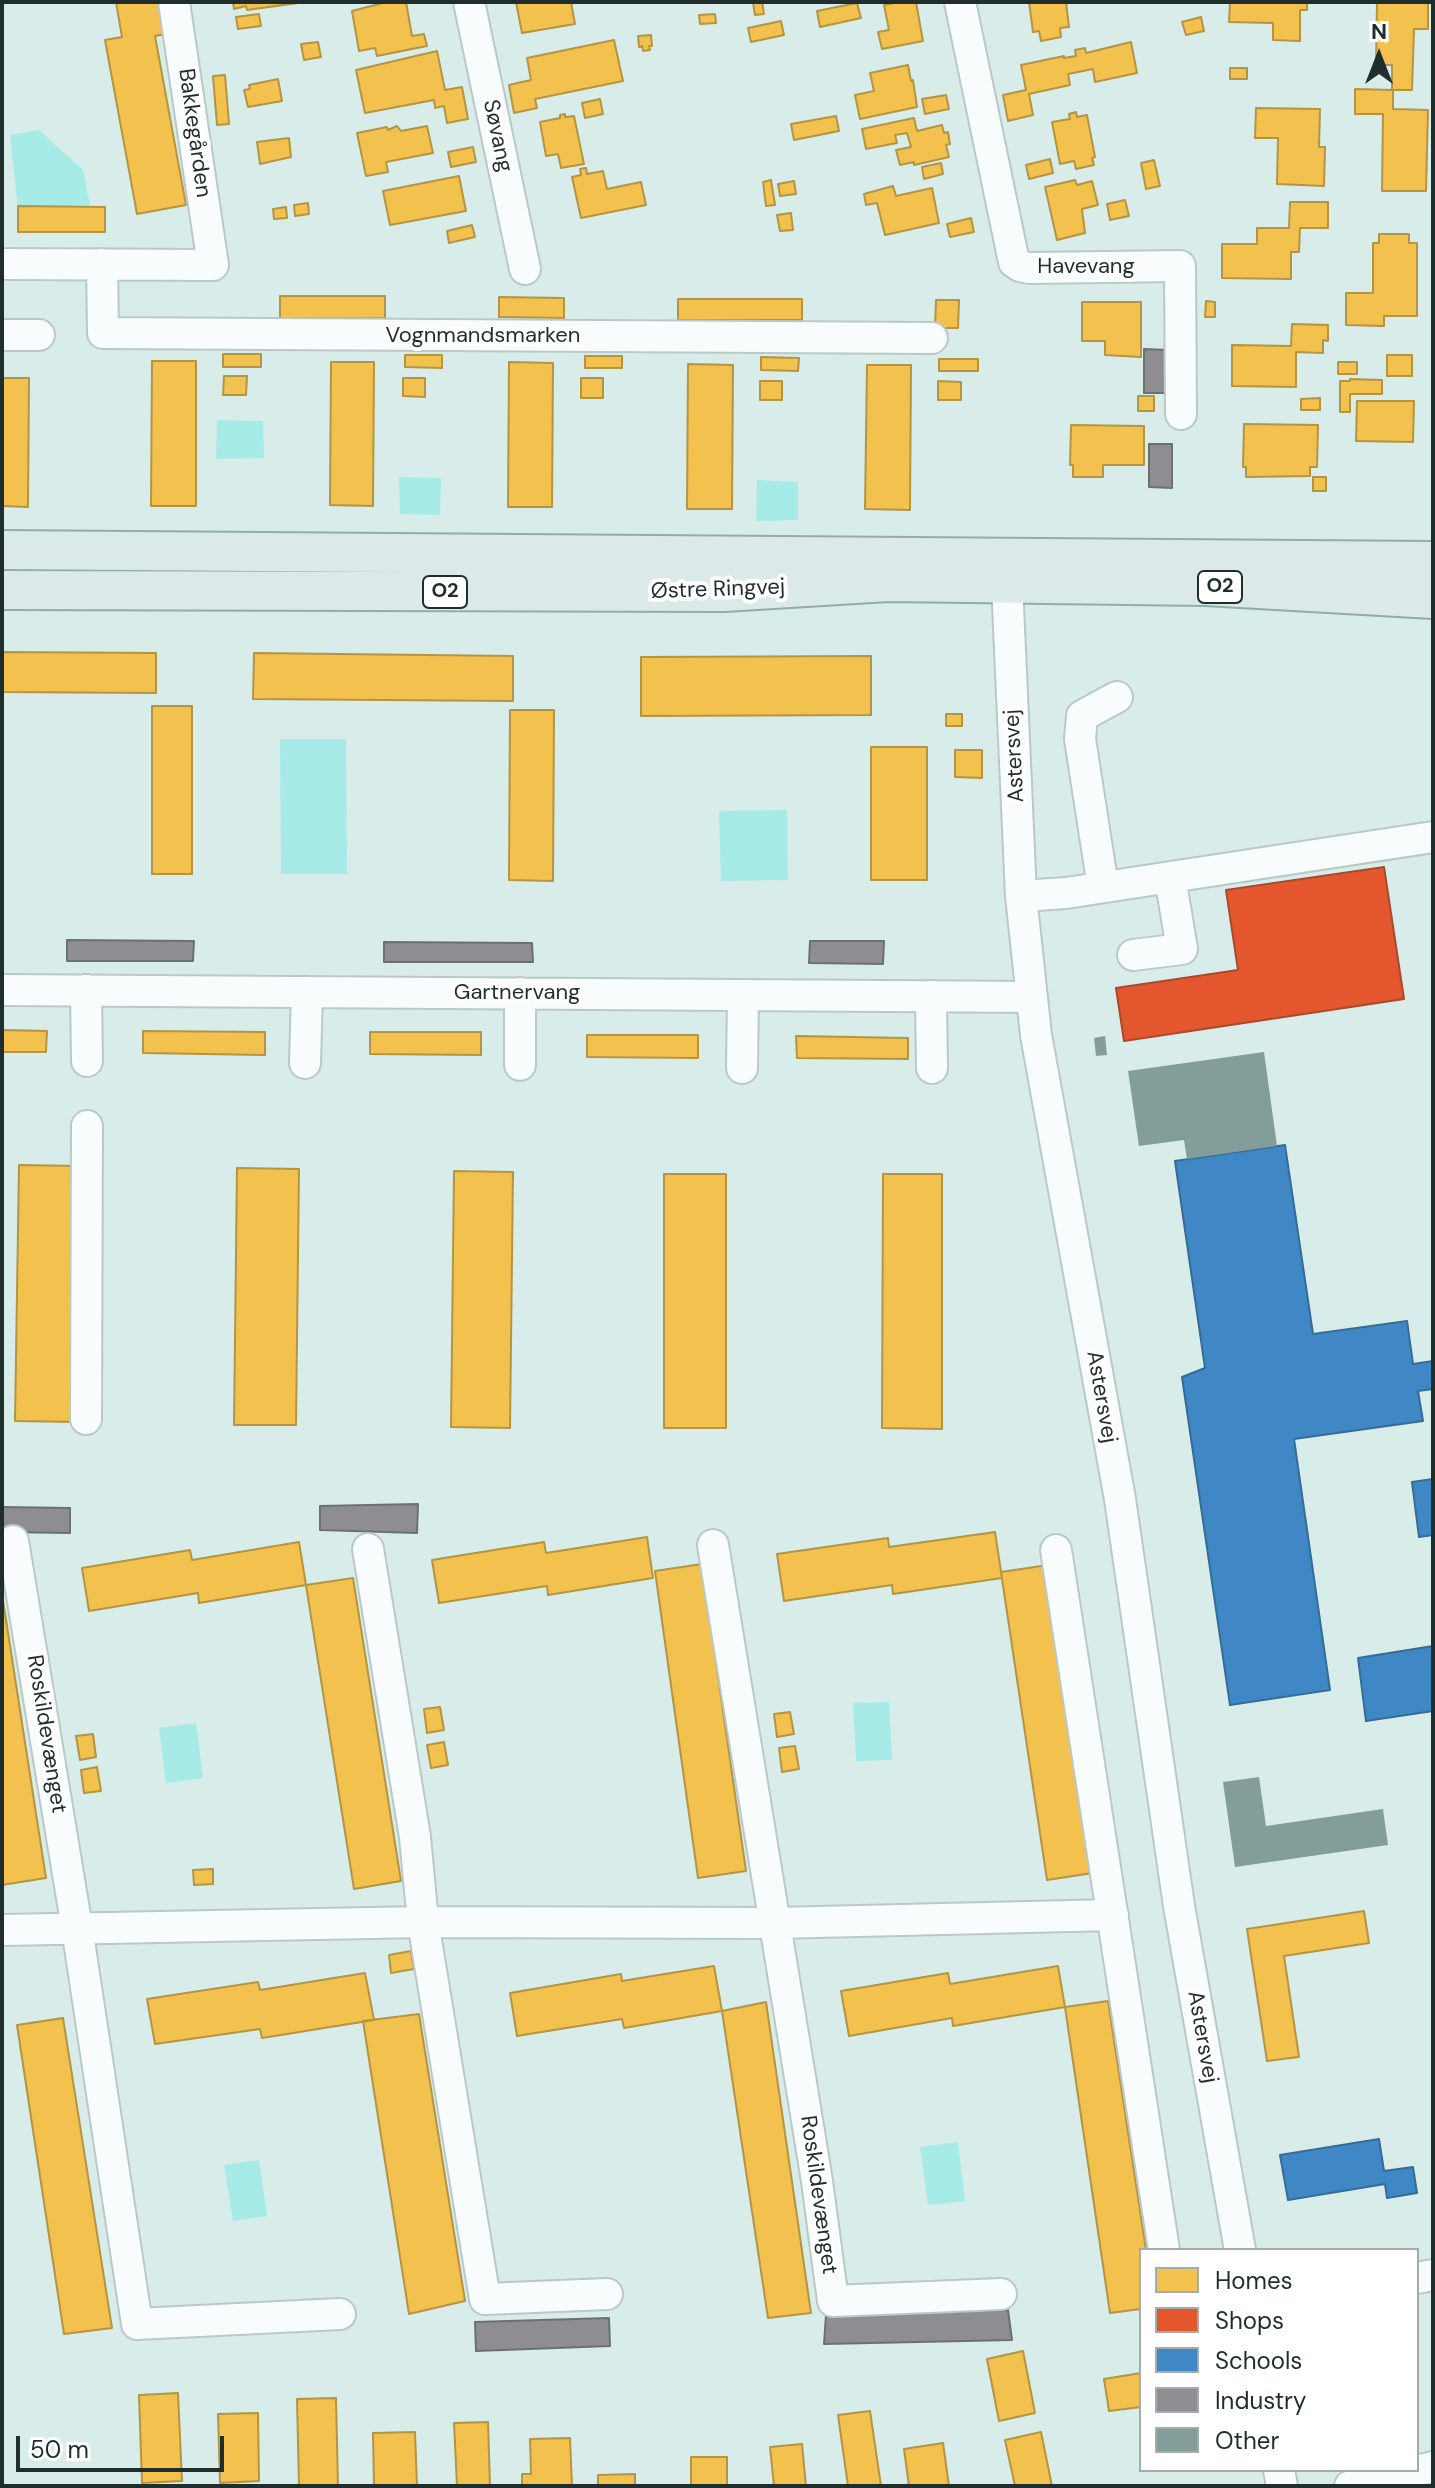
<!DOCTYPE html>
<html>
<head>
<meta charset="utf-8">
<style>
  body { margin:0 }
  #map { position:relative; width:1435px; height:2488px; overflow:hidden; background:#d8ecea; font-family:"DM Sans",sans-serif }
  canvas { display:block }
  .frame { position:absolute; inset:0; border:4px solid #1f2d2c; pointer-events:none }
  .legend { position:absolute; left:1139px; top:2248px; width:280px; height:224px; box-sizing:border-box; background:#fff; border:2px solid #a5abab; margin:0; padding:10px 14px; list-style:none; font-size:24px; color:#1f2d2c }
  .legend li { display:flex; align-items:center; gap:16px; height:40px }
  .legend b { width:40px; border:2px solid #a5abab }
  .north { position:absolute; left:1339px; top:16px; width:80px; height:80px; -webkit-text-stroke:6px #fff; paint-order:stroke; rotate:0deg; font-size:22px; font-weight:700; line-height:32px; text-align:center; color:#1f2d2c }
  .north::after { content:''; display:block; margin:auto; width:28px; height:36px; background:#1f2d2c; clip-path:polygon(50% 0,100% 100%,50% 72%,0 100%) }
  .scale { position:absolute; left:16px; top:2436px; width:208px; height:36px; box-sizing:border-box; border:4px solid #1f2d2c; border-top:0; padding-left:10px; font-size:24px; line-height:28px; white-space:nowrap; color:#1f2d2c; -webkit-text-stroke:6px #fff; paint-order:stroke }
</style>
</head>
<body>
<div id="map">
<canvas width="1435" height="2488"></canvas>
<div class="frame"></div>
<ul class="legend">
<li><b style="height:22px;background:#f2c14e"></b>Homes</li>
<li><b style="height:22px;background:#e4572e"></b>Shops</li>
<li><b style="height:22px;background:#3f88c5"></b>Schools</li>
<li><b style="height:22px;background:#8d8d92"></b>Industry</li>
<li><b style="height:22px;background:#839d9b"></b>Other</li>
</ul>
<div class="north">N</div>
<div class="scale">50 m</div>
</div>
<script>
const g = document.querySelector('canvas').getContext('2d');
g.lineJoin = 'round';
function paint(path, color) { g.fillStyle = color; g.fill(path, 'evenodd'); }
function strokePath(path, color, width, dash) { g.strokeStyle = color; g.lineWidth = width; g.lineCap = dash ? 'butt' : 'round'; g.setLineDash(dash || []); g.stroke(path); }
function drawText(font, color, halo, rows, align = 'center') {
  g.font = font + ' "DM Sans",sans-serif'; g.lineWidth = 8; g.setLineDash([]); g.textBaseline = 'middle'; g.strokeStyle = halo; g.fillStyle = color; for (const [text, x, y, turn = 0] of rows) {
    g.save(); g.translate(x, y); g.rotate((+turn || 0) * Math.PI / 180); g.textAlign = isNaN(turn) ? turn : align; if (halo) g.strokeText(text, 0, 0); g.fillText(text, 0, 0); g.restore();
  }
}
paint(new Path2D(`
  M39,130L83,170L90,205L18,209L10,135Z
  M217,420L263,421L264,458L216,459Z
  M399,477L441,478L440,515L400,514Z
  M757,480L798,482V520L756,521Z
  M280,739H346L347,874H281Z
  M787,810L788,880L721,881L719,811Z
  M889,1702L892,1760L856,1761L853,1703Z
  M196,1723L203,1778L166,1783L159,1728Z
  M958,2142L965,2201L928,2205L920,2147Z
  M259,2160L267,2216L233,2221L224,2165Z`), '#a6ebe8');
const homes = new Path2D(`
  M116,2H166L172,33L155,36L186,205L137,214L105,40L122,37Z
  M233,2H298V3L247,10L246,6L234,9Z
  M387,2H406L412,36L424,34L427,46L377,56L375,48L359,51L352,11Z
  M516,2H571L575,24L522,33Z
  M753,2H762L764,14L755,15Z
  M899,2H916L923,41L882,49L878,32L889,30L884,5Z
  M1029,2H1066L1069,27L1060,28L1061,37L1041,41L1039,31L1033,32Z
  M1230,2H1307V10H1300V41L1273,40V23L1229,22Z
  M1377,2H1428V29H1414L1412,90H1393V109L1428,110L1426,191H1382L1383,114H1355V89L1392,90V65H1376Z
  M857,3L861,18L820,27L817,11Z
  M259,14L261,26L238,29L236,17Z
  M715,14L716,23L700,24L699,15Z
  M1201,17L1204,31L1186,35L1182,22Z
  M781,21L784,35L751,42L748,28Z
  M651,35L652,46H649L650,50L643,51L642,46L639,47L638,36Z
  M614,40L623,81L535,99L537,108L514,113L509,85L531,80L527,58Z
  M318,42L321,57L304,60L301,44Z
  M1131,42L1137,73L1095,82L1093,69L1068,74L1070,85L1029,94L1033,115L1008,121L1003,95L1026,90L1021,65L1064,56V58L1076,56L1075,50L1085,48L1086,53Z
  M437,51L445,90L462,87L468,119L447,123L444,106L435,108L434,100L365,113L356,70Z
  M908,65L911,81L913,80L917,107L860,119L855,95L874,91L870,73Z
  M1230,68H1247V79H1230Z
  M225,75L229,124L217,125L213,76Z
  M278,79L282,101L248,107L244,90L250,89L249,85Z
  M946,95L949,109L925,114L922,99Z
  M600,99L603,114L585,118L582,103Z
  M1256,108L1320,109L1319,147H1325L1324,186L1277,184L1278,138H1255Z
  M1076,112L1077,117L1087,115L1095,157L1092,158L1094,165L1076,169L1074,161L1060,164L1052,122L1070,119L1069,114Z
  M565,114V117L574,116L584,164L561,168L558,154L546,156L540,122L560,118V115Z
  M836,116L839,131L794,140L791,124Z
  M914,118L917,131L942,125L944,133L948,132L950,144L946,145L949,157L914,165V162L900,165L896,150L911,147L907,133L895,135L897,143L866,149L862,129Z
  M397,126L401,131L427,126L433,153L386,162L388,172L366,176L357,133L387,127L388,130Z
  M289,138L291,157L260,164L257,142Z
  M473,147L476,162L451,167L448,152Z
  M1050,159L1053,173L1029,179L1026,165Z
  M1154,160L1160,186L1146,189L1141,163Z
  M941,163L943,174L924,179L922,167Z
  M586,168L587,174L603,171L607,189L641,182L646,205L581,218L572,177L581,175L580,169Z
  M459,176L466,211L390,225L383,191Z
  M771,180L775,205L766,206L763,182Z
  M1075,180L1077,185L1092,181L1098,205L1082,209L1085,233L1057,240L1045,187Z
  M794,181L796,194L780,196L778,184Z
  M893,186L896,196L932,188L939,223L885,235L877,203L866,205L864,194Z
  M1125,200L1129,216L1110,220L1107,204Z
  M1290,202H1328V228H1300L1299,252H1291V279L1222,278V244H1257V228H1289Z
  M308,203L309,214L295,216L294,205Z
  M18,206L105,207V232H18Z
  M286,207L287,218L274,219L273,209Z
  M791,213L793,230L780,231L777,215Z
  M971,218L974,232L950,237L947,224Z
  M472,225L475,237L449,243L447,231Z
  M1379,234H1409V243H1417V316H1384V326L1346,325V293H1373V243H1379Z
  M280,296H385V318H280Z
  M499,297L564,298V318L499,317Z
  M678,299H802V320H678Z
  M936,300H959L958,328H935Z
  M1206,301L1215,302V317H1205Z
  M1082,302H1141V357L1105,355V341H1082Z
  M1292,324L1328,325V341L1323,340V353L1296,352V387L1232,386V345L1291,346Z
  M223,354H261V367H223Z
  M405,355H442V368L405,367Z
  M1387,355H1412V376H1387Z
  M585,356H622V368H585Z
  M761,357L799,358L798,371L761,370Z
  M939,359H978V371H939Z
  M152,361H196V506H151Z
  M331,362H374L373,506L330,505Z
  M509,362L553,363L552,507H508Z
  M1338,362H1357V374H1338Z
  M688,364L733,365L732,509H687Z
  M867,365H911L910,510L865,509Z
  M224,376H247L246,395H223Z
  M2,378H29L28,507L2,506Z
  M403,378H425V397L403,396Z
  M581,378H603V398H581Z
  M1350,379L1382,380V394H1350V412H1340V381H1350Z
  M760,381H782V400H760Z
  M938,381L961,382V400H938Z
  M1138,396H1154V411H1138Z
  M1320,398V410H1301V399Z
  M1357,401H1414L1413,442L1356,441Z
  M1244,424L1318,425L1317,467H1310V476L1246,477V467H1243Z
  M1071,425L1144,426V465H1103V477H1073V465H1070Z
  M1313,477H1326V491H1313Z
  M2,652L156,653V693L2,692Z
  M254,653L513,656V701L253,699Z
  M871,656V715L641,716V657Z
  M152,706H192V874H152Z
  M510,710H554L553,881L509,880Z
  M946,714H962V726H946Z
  M871,747H927V880H871Z
  M955,750H982V778L955,777Z
  M2,1030L47,1031L46,1052H2Z
  M143,1031L265,1032V1055L143,1053Z
  M370,1032H481V1055L370,1054Z
  M587,1035H698V1058L587,1057Z
  M796,1036L908,1038V1059L797,1058Z
  M19,1165L82,1166L78,1422L15,1421Z
  M237,1168L299,1169L296,1425H234Z
  M454,1171L513,1172L510,1428L451,1427Z
  M664,1174H726V1428H664Z
  M883,1174H942V1429L882,1428Z
  M995,1532L1002,1578L893,1594L892,1585L784,1601L777,1554L888,1538L889,1547Z
  M647,1537L653,1578L548,1595L547,1586L439,1603L432,1560L544,1542L546,1553Z
  M299,1542L306,1585L199,1603L198,1593L89,1611L82,1568L190,1550L192,1560Z
  M702,1564L746,1871L698,1878L655,1571Z
  M1048,1565L1093,1873L1047,1880L1001,1572Z
  M353,1578L401,1881L354,1889L306,1585Z
  M2,1594L46,1878L2,1885Z
  M440,1707L444,1730L427,1733L424,1709Z
  M790,1712L794,1734L777,1737L774,1714Z
  M93,1734L96,1757L80,1760L76,1736Z
  M444,1742L448,1765L431,1768L427,1745Z
  M795,1746L799,1769L782,1772L779,1748Z
  M97,1767L101,1791L84,1793L81,1770Z
  M213,1869V1884L194,1885L193,1870Z
  M1364,1911L1369,1943L1284,1956L1299,2057L1267,2061L1247,1929Z
  M411,1951L414,1969L391,1973L389,1955Z
  M714,1966L722,2011L624,2028L622,2019L517,2036L510,1993L621,1974L622,1981Z
  M1058,1966L1065,2007L953,2026L952,2018L849,2036L841,1991L948,1973L950,1984Z
  M365,1973L374,2020L262,2038L260,2029L155,2044L147,1999L258,1982L260,1990Z
  M1108,2001L1146,2250H1141V2309L1110,2313L1065,2007Z
  M766,2002L811,2313L768,2318L722,2011Z
  M419,2014L465,2301L409,2314L363,2021Z
  M63,2018L112,2328L64,2334L17,2025Z
  M1023,2351L1035,2413L999,2421L987,2359Z
  M1141,2373V2407L1109,2411L1104,2379Z
  M178,2393L182,2481L142,2483L139,2395Z
  M336,2398L338,2486H299L297,2399Z
  M870,2411L881,2486H848L838,2415Z
  M258,2413L259,2481L220,2483L218,2414Z
  M488,2422L490,2486H457L454,2423Z
  M415,2432L417,2486H374L373,2433Z
  M1041,2432L1052,2486H1015L1005,2440Z
  M570,2438L572,2486H522V2474H531L530,2439Z
  M943,2443L949,2486H909L904,2449Z
  M802,2444L806,2486H774L770,2447Z
  M691,2457H727V2486H691Z
  M635,2474V2486H598V2475Z`);
paint(homes, '#f2c14e');
strokePath(homes, '#b39544', 2);
const shops = new Path2D(`
  M1384,867L1404,999L1124,1041L1116,988L1238,970L1226,890Z`);
paint(shops, '#e4572e');
strokePath(shops, '#a94a2d', 2);
const schools = new Path2D(`
  M1285,1145L1313,1334L1407,1321L1413,1364L1433,1361V1389L1418,1391L1423,1421L1294,1439L1330,1690L1230,1705L1182,1377L1205,1368L1175,1161Z
  M1433,1479V1535L1419,1537L1412,1482Z
  M1433,1646V1711L1366,1721L1358,1658Z
  M1379,2139L1384,2171L1413,2167L1417,2193L1387,2198L1385,2184L1288,2200L1280,2155Z`);
paint(schools, '#3f88c5');
strokePath(schools, '#356d97', 2);
const industry = new Path2D(`
  M1144,349L1168,350L1167,393H1144Z
  M1149,444H1172V488L1149,487Z
  M67,940L194,941L193,961H67Z
  M810,941H884L883,964L809,963Z
  M384,942L532,943L533,962H384Z
  M418,1504L417,1533L320,1530V1506Z
  M2,1507L70,1508V1533L2,1532Z
  M1008,2310L1012,2340L824,2344L826,2315Z
  M609,2318L610,2346L476,2351L475,2322Z`);
paint(industry, '#8d8d92');
strokePath(industry, '#6c7073', 2);
paint(new Path2D(`
  M1105,1036L1107,1055L1096,1056L1094,1038Z
  M1264,1052L1277,1146L1187,1159L1184,1140L1139,1146L1128,1071Z
  M1259,1777L1266,1826L1383,1809L1388,1845L1235,1867L1223,1782Z`), '#839d9b');
const minor = new Path2D(`
  M469,2L525,269
  M960,2L1014,262L1020,266L1029,268L1180,266L1181,414
  M2,264L213,265L174,2
  M102,264L103,333L932,338
  M2,335H39
  M1018,566L1011,571L1007,583L1021,896L1036,1035L1120,1499L1179,1906L1240,2250
  M1103,887L1080,739L1082,716L1117,697
  M1021,896L1066,893L1433,837
  M1133,955L1182,949L1170,877
  M2,990L1031,997
  M86,990L87,1061
  M931,996L932,1068
  M305,1063L307,992
  M520,1065V993
  M742,1068L743,995
  M86,1419L87,1126
  M13,1541L77,1928L137,2324L340,2314
  M713,1545L817,2181L833,2301L1001,2294
  M368,1549L415,1837L423,1922L485,2299L607,2294
  M1056,1550L1164,2250
  M2,1930L423,1922L774,1923L1113,1915
  M1417,2278L1433,2275
  M1279,2470L1282,2486
  M1350,2486L1433,2467`);
const major = new Path2D(`
  M2,550L1433,561
  M2,590L724,592L888,582L1206,586L1433,599`);
strokePath(minor, '#bac9c8', 34);
strokePath(major, '#90adac', 42);
strokePath(minor, '#f9fcfc', 30);
strokePath(major, '#dce9e9', 38);
for (const [x, y, w] of [
  [1220,587,44],
  [445,592,44]
]) { const box = new Path2D(); box.roundRect(x - w / 2, y - 16, w, 32, 6); g.fillStyle = '#fff'; g.fill(box); strokePath(box, '#1f2d2c', 2); }
drawText('bold 20px', '#1f2d2c', null, [
  ["O2",1220,587],
  ["O2",445,592]
]);
drawText('22px', '#1f2d2c', '#fff', [
  ["Bakkegården",194,133,82],
  ["Søvang",497,136,78],
  ["Havevang",1086,267],
  ["Vognmandsmarken",483,336],
  ["Østre Ringvej",718,590,-2],
  ["Astersvej",1015,756,-93],
  ["Gartnervang",517,993],
  ["Astersvej",1101,1397,80],
  ["Roskildevænget",46,1734,81],
  ["Astersvej",1202,2037,80],
  ["Roskildevænget",818,2195,82]
]);
</script>
</body>
</html>
